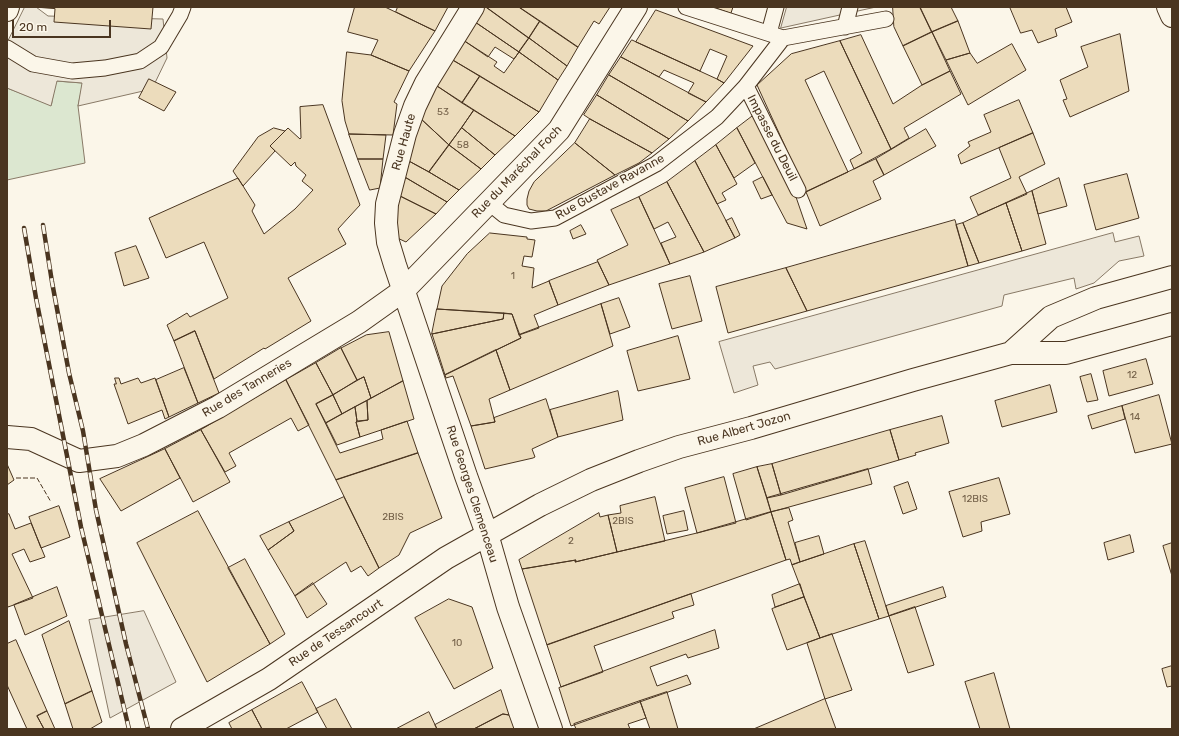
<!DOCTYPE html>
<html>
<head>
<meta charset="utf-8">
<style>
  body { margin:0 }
  #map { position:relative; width:1179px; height:736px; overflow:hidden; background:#fbf6e9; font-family:Rubik,sans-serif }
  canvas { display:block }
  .frame { position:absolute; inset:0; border:8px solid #4a3520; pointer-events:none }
  .scale { position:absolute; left:12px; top:20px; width:99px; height:18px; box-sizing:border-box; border:2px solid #4a3520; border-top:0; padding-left:5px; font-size:12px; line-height:14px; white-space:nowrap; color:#4a3520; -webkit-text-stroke:3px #fbf6e9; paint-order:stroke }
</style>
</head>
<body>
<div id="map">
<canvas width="1179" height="736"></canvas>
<div class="frame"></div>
<div class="scale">20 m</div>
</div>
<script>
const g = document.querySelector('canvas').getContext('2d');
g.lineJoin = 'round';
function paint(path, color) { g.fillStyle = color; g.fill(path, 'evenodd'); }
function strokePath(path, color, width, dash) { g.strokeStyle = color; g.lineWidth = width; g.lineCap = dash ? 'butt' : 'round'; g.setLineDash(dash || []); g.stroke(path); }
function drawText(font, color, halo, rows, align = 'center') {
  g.font = font + ' Rubik,sans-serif'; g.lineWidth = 3; g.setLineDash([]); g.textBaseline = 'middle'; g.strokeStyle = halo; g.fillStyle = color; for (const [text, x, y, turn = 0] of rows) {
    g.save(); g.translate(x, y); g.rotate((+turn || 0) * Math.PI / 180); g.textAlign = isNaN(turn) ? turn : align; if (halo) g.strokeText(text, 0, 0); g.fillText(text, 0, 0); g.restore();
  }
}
const green = new Path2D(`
  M56,81L83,83L78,106L85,163L7,180V88L51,105Z`);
paint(green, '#dce7d0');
strokePath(green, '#887966', 1);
const parking = new Path2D(`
  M25,7H36L48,16L163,19L167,58L152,89L78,106L82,83L57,81L51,106L7,88V43Z
  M787,7H876L781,28Z
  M1113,233L1115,242L1139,236L1144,256L1119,261L1094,283L1076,289L1074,278L1004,295L1002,306L775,369L770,362L753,366L758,385L734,393L719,342Z
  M144,611L176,682L110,718L89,620Z`);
paint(parking, '#ede7d9');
strokePath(parking, '#887966', 1);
const building = new Path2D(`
  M35,7H153L151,29L54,22L55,9Z
  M355,7H385L435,31L409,71L371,55L378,40L348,32Z
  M398,7H448L435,31L396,12Z
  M484,7H486L529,38L519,52L475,22Z
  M486,7H519L540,21L529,38Z
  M519,7H610L599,24L594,21L578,47Z
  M713,7H733L731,13Z
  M893,7H920L932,32L903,46L894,27Z
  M920,7H951L958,21L932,32Z
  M1010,7H1066L1072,22L1055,29L1057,36L1038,43L1032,30L1021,33Z
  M656,10L753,46L724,83L717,79L727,56L710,49L700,71L636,42Z
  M540,21L578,47L567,66L529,38Z
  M958,21L970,53L946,60L932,32Z
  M475,22L519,52L514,59L495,47L488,57L463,40Z
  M932,32L950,71L922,85L903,46Z
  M1120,34L1129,91L1070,117L1063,100L1067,99L1060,80L1088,67L1081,47Z
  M861,35L893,104L922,85L950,71L961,94L904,128L909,138L891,149L840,41Z
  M529,38L567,66L558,80L519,52Z
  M463,40L497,62L494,66L504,73L519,52L558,80L539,112L451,59Z
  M632,40L717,79L724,83L706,102L688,93L694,83L664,70L659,77L621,57Z
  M840,41L891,149L854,169L850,160L862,153L824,71L805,80L848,172L806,192L757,85L791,54Z
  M1012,44L1026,70L968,105L946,60L970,53L977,63Z
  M347,52L371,55L409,71L394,102L397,104L393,135L349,134L345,121L342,101Z
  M621,57L659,77L706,102L688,121L609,75Z
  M451,59L480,76L462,103L437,86Z
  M609,75L688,121L669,139L597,95Z
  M480,76L539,112L515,136L462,103Z
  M149,79L176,92L164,111L139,98Z
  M437,86L474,110L449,145L420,118Z
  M597,95L669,139L652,153L590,119L584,115Z
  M1019,100L1033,133L961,164L958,155L970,146L968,142L991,132L984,115Z
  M323,105L360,205L338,229L346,244L288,278L311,321L265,349L264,348L214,379L195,331L174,341L167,325L187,313L190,317L228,298L204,242L166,258L149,218L238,178L255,205L252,211L264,234L295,209L313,190L302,181L306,175L296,166L295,162L291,166L270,146L288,128L300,139L301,138L300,107Z
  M474,110L515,136L495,155L462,128Z
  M754,115L796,197L807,229L787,223L737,128Z
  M420,118L449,145L429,172L407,160Z
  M590,119L652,153L639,163L615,175L575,143Z
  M274,128L285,131L270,146L275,151L243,186L233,171L258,137Z
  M462,128L495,155L481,169L449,145Z
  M737,128L755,163L734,178L716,145Z
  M926,129L936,146L884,175L876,159Z
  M1033,133L1045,164L1019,177L1027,194L978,215L970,197L1011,178L999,148Z
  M349,134L386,135L383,159H358Z
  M575,143L615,175L546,211H537L529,209L527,205V199L529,191L534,182Z
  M449,145L481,169L459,190L429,172Z
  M716,145L737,184L722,193L726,200L717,204L695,161Z
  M358,159H383L380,188L370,190Z
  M876,159L884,175L873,181L881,199L820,226L806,192Z
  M407,160L429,172L459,190L447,202L403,176Z
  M695,161L735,238L704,252L667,182Z
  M1127,174L1139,218L1096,230L1084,185Z
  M403,176L447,202L436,214L398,195Z
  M763,177L772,195L761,199L753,182Z
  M1059,178L1067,206L1038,214L1032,191Z
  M667,182L704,252L670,264L661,243L676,237L668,222L654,229L639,197Z
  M1032,191L1046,244L1022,251L1006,203Z
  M398,195L436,214L406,242L393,236Z
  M639,197L670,264L609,285L597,260L628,245L611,210Z
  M1006,203L1022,251L979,263L963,223Z
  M732,218L740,235L735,238L726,221Z
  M955,220L968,266L807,311L786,268Z
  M963,223L979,263L968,266L956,225Z
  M581,225L586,234L573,239L570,231Z
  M490,233L527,237V239L535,240L532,257L524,256L522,266L534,268L532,288L549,281L558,305L534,315L539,328L519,335L512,314L437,309L442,286L467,254Z
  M136,246L149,278L124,286L115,253Z
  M598,262L609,285L558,305L549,281Z
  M786,268L807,311L728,333L716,287Z
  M690,276L702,321L672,329L659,284Z
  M619,298L630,327L610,334L601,304Z
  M601,304L613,346L510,390L496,350L521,338L519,335Z
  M437,309L504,313L503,319L432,334Z
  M504,313L512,314L521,338L445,375L432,334L503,319Z
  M195,331L219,393L198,403L174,341Z
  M389,332L403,381L371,398L364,377L357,380L341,348L366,335Z
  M678,336L690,379L638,391L627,351Z
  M341,348L357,380L333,395L316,363Z
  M496,350L510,390L489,399L495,422L471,426L453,376L446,378L445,375Z
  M1146,359L1153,384L1109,396L1103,371Z
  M316,363L333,395L316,404L340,453L383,439L381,430L407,421L418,453L336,480L286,380Z
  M184,368L198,403L169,417L156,380Z
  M1091,374L1098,400L1087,402L1080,377Z
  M364,377L371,398L342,414L333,395Z
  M115,378H119L121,384L138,378L141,383L155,378L169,417L165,419L162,410L128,424L114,384H116Z
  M286,380L309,425L298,431L291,418L229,453L236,466L225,472L201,430Z
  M403,381L414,419L360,437L356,422L368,420L367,401Z
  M1050,385L1057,412L1002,427L995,401Z
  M618,391L623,420L558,437L550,410Z
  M333,395L342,414L326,423L316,404Z
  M1159,395L1172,444L1135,453L1122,406Z
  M546,399L558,437L532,449L535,457L533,458L485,469L471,426L495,422L494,418Z
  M367,401L368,420L357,421L355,407Z
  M1122,406L1125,419L1092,429L1088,416Z
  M355,407L357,421L356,422L360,437L337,445L326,423Z
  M942,416L949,443L915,453L916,455L899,460L890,430Z
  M201,430L230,482L193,502L165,449Z
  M890,430L899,460L781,495L772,464Z
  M165,449L180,478L121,511L100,479Z
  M418,453L442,518L410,533L399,555L379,568L336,480Z
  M7,464L14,480L7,485Z
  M772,464L781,495L767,498L757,467Z
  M757,467L771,512L746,520L733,474Z
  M868,469L872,484L771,512L767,498Z
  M724,477L736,523L697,533L685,488Z
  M999,478L1010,514L981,522L982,531L963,537L949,492Z
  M908,482L917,509L903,514L894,487Z
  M344,497L379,568L368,576L361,566L351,572L346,562L295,596L268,550L294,531L289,522Z
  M655,497L665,541L617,552L608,515L621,513L620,506Z
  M59,506L70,537L41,548L29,517Z
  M789,508L793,520L788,522L800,562L792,565L790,559L786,560L771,512Z
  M198,511L270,644L207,682L137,543Z
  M684,511L688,530L667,534L663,516Z
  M771,512L786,560L547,645L522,569L576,560L575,562L697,533Z
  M599,513L600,517L608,515L617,552L575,562L576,560L522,569L519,560Z
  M9,514L15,529L31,523L45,557L30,562L24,549L12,554L33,598L8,607L7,604V515Z
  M289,522L294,531L268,550L260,536Z
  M1130,535L1134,552L1108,560L1104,543Z
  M819,536L824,554L800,562L795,543Z
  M865,541L889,616L879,619L854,544Z
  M1172,543V576L1163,546Z
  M854,544L879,619L820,638L792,565Z
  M245,559L285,634L270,644L228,568Z
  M313,583L327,604L307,618L295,596Z
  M800,584L804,597L775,607L772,595Z
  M57,587L67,616L25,635L14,605Z
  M943,587L946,597L889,616L886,606Z
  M691,594L694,605L672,612L674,618L594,646L603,672L561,687L547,645Z
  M804,597L820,638L787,650L772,609Z
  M449,599L472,607L493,668L454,689L415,618Z
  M915,607L934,665L908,673L889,616Z
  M69,621L92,691L65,704L42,635Z
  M715,630L719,648L688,658L686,654L650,667L657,686L687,675L691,684L571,726L559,688Z
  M832,634L852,690L825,699L807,643Z
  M16,640L47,711L37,716L44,729H27L7,685V644Z
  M1172,666V686L1167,687L1162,669Z
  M994,673L1010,729H980L965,682Z
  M302,682L318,712L286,729H262L252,710Z
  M501,690L509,715L503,714L474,729H437L435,725Z
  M92,691L102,722L90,729H73L65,704Z
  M667,692L678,729H650L640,701Z
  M336,699L352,729H327L316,709Z
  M825,699L836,729H754Z
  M640,701L646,718L628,724L630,729H576L574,724Z
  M252,710L262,729H232L229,723Z
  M47,711L55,729H44L37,716Z
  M429,712L437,729H396Z
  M503,714L509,715L514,729H474Z`);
paint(building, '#ecdcbc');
strokePath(building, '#4a3520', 1);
const service = new Path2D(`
  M686,7L783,38L886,19
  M845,27L850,7
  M769,33L776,7
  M7,48L33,64L72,71L105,68L140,61L161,47L180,15L183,7
  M746,86L798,190
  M488,202L504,215L531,221L555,218L656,164L717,117L746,86L783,38`);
const minor = new Path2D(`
  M473,7L426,83L415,106L405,134L387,204L386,223L388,242L395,265L466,476L487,534
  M7,10L8,7
  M7,437L31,439L79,461L117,456L144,445L218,407L359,322L404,290L559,130L636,7`);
const primary = new Path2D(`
  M1168,7L1172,16
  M1011,353L1051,317L1096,298L1172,277
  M487,534L508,607L551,729
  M182,729L269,679L446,558L540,505L591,480L639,461L679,447L751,428L913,380L1011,353H1066L1172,324`);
strokePath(service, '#4a3520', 17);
strokePath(minor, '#4a3520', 24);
strokePath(primary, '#4a3520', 24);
strokePath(service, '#fbf6e9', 15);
strokePath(minor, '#fbf6e9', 22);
strokePath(primary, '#fbf6e9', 22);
const rail = new Path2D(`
  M43,225L52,282L69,373L83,431L96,510L126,644L148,729
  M24,228L36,298L81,527L129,729`);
strokePath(rail, '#4a3520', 4.5);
strokePath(rail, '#fbf6e9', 3, [9]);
strokePath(new Path2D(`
  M16,478H37L51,502`), '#4a3520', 1, [5, 2]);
drawText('10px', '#725f47', null, [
  ["53",443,112],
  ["58",463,145],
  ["1",513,276],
  ["12",1132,375],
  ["14",1135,417],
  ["12BIS",975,499],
  ["2BIS",393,517],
  ["2BIS",623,521],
  ["2",571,541],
  ["10",457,643]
]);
drawText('12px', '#4a3520', '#fbf6e9', [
  ["Impasse du Deuil",772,138,63],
  ["Rue Haute",404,142,-74],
  ["Rue du Maréchal Foch",517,172,-46],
  ["Rue Gustave Ravanne",610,187,-29],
  ["Rue des Tanneries",247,388,-31],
  ["Rue Albert Jozon",744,429,-16],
  ["Rue Georges Clemenceau",472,494,72],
  ["Rue de Tessancourt",336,633,-34]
]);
</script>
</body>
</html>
